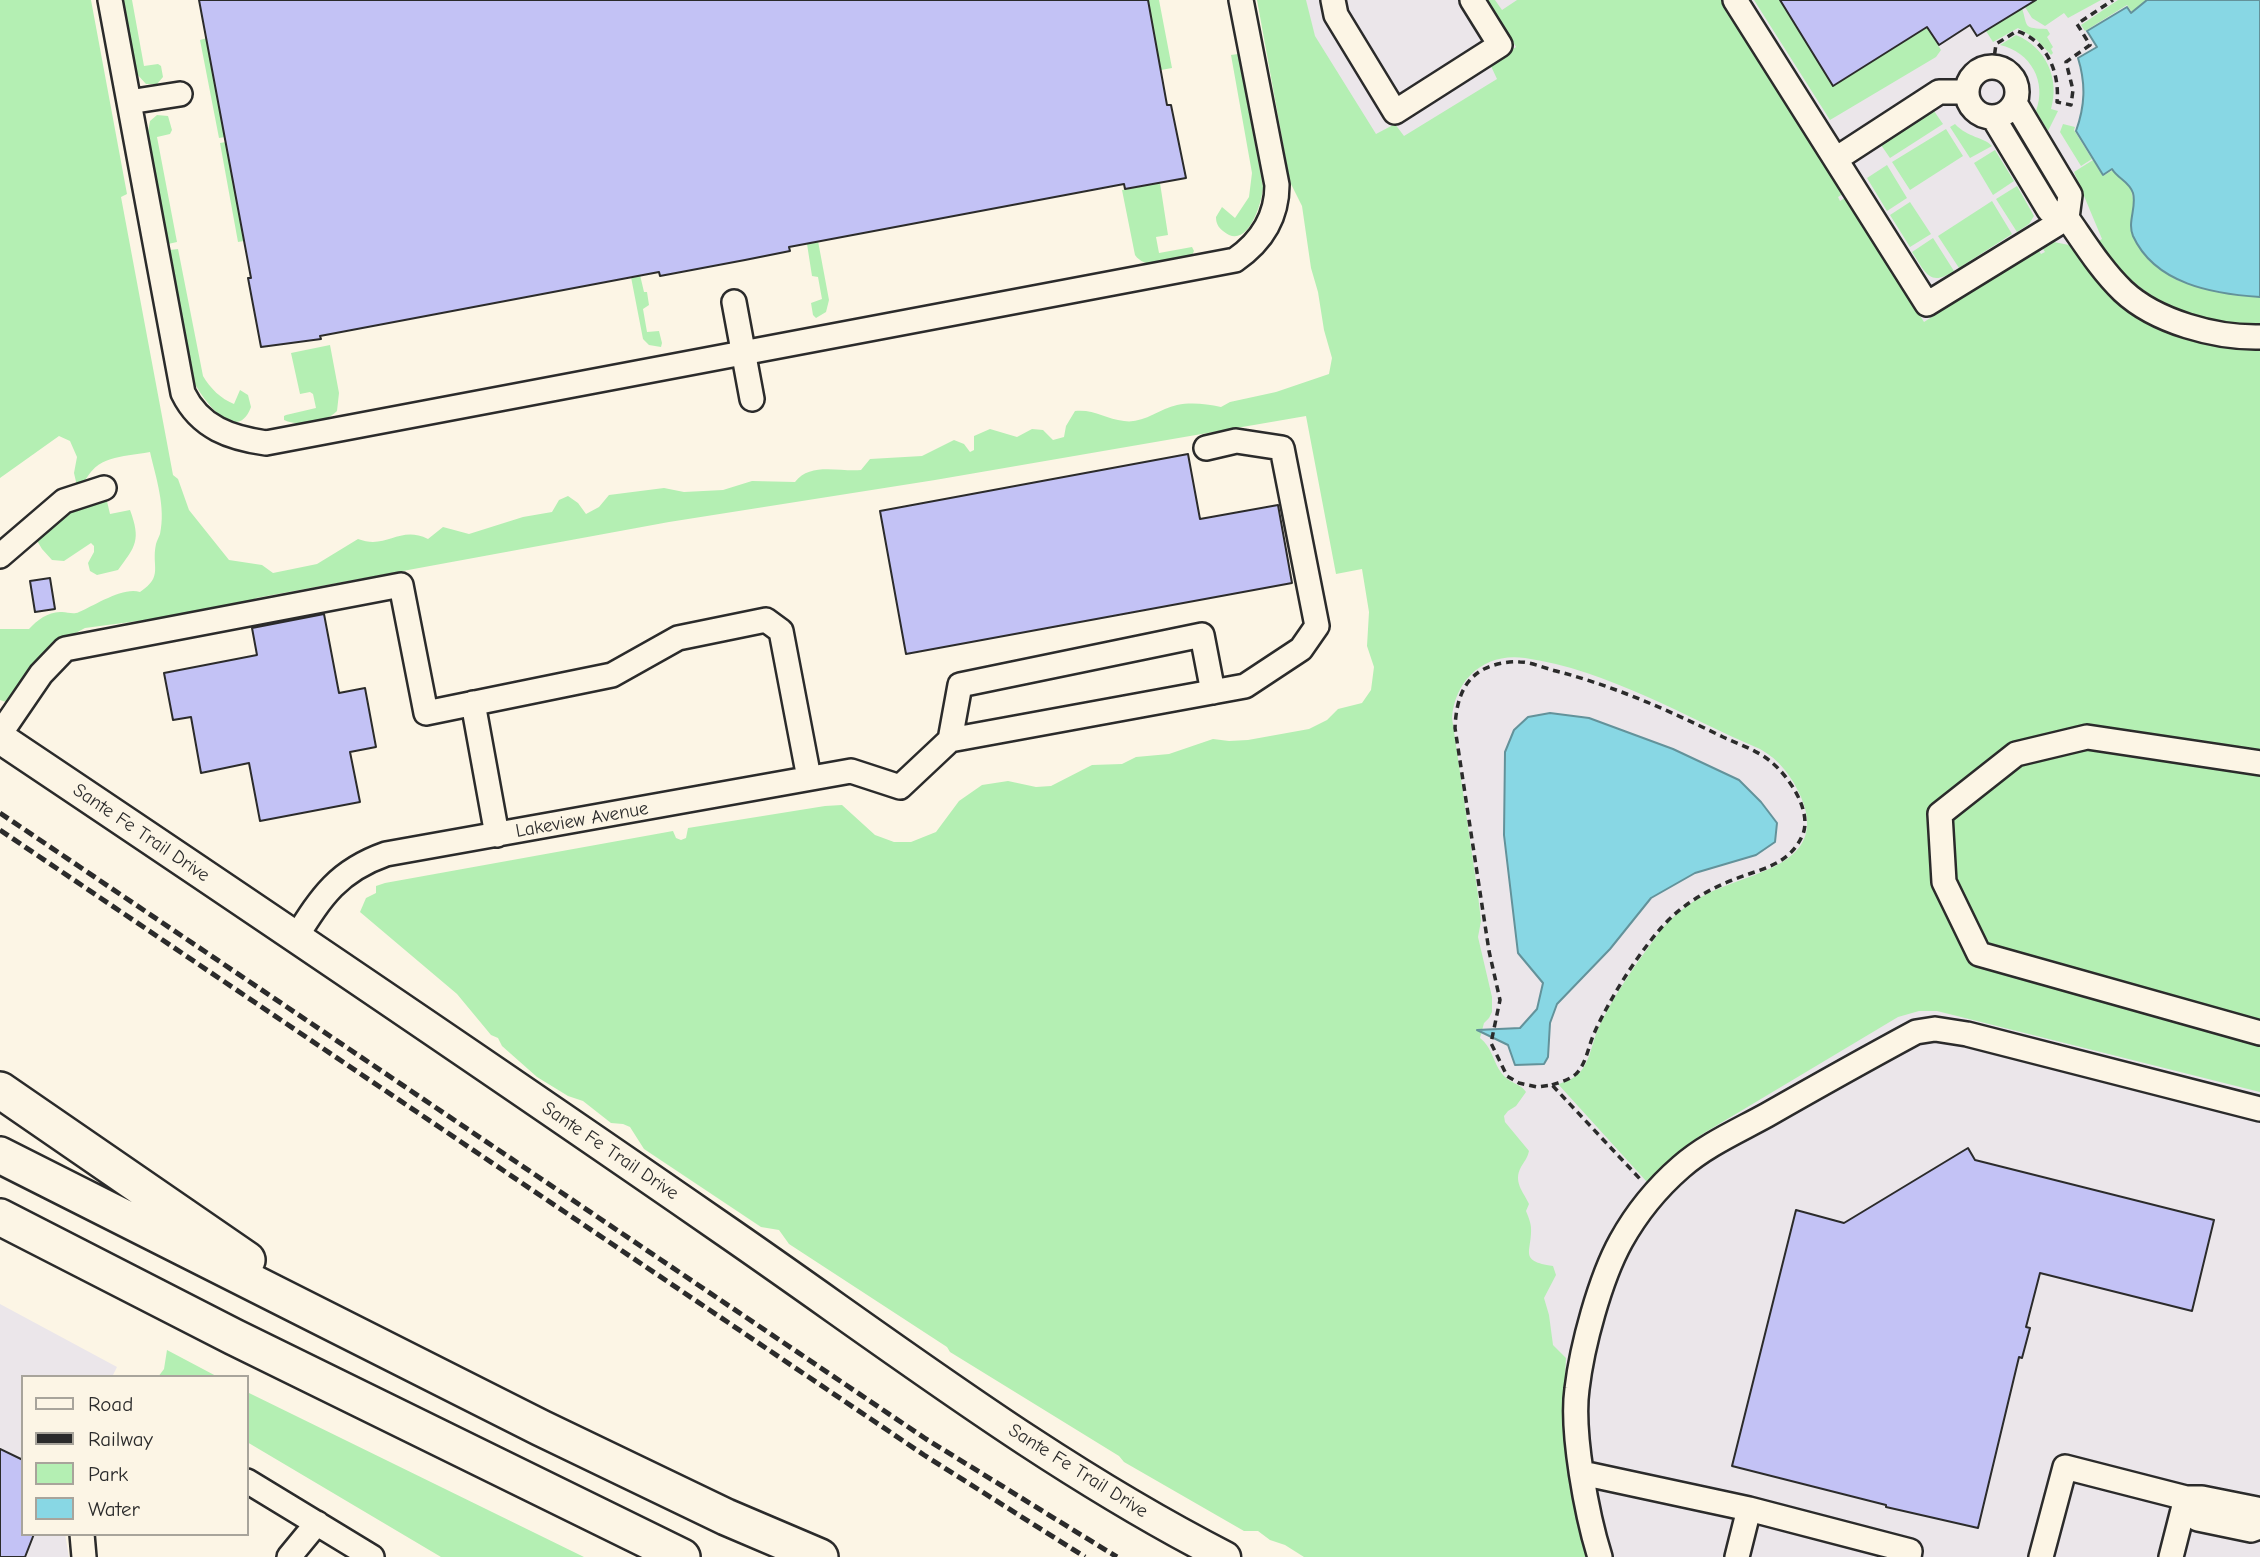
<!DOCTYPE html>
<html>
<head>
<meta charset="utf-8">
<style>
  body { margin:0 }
  #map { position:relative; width:2260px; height:1557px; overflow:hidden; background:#fcf5e5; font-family:"Comic Neue",sans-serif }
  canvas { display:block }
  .legend { position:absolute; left:21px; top:1375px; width:228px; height:161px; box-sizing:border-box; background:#fcf5e5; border:2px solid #a8a49b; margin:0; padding:9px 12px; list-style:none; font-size:21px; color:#2b2b2b }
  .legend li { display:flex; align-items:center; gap:14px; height:35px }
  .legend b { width:35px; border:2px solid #a8a49b }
</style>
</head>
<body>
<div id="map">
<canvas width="2260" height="1557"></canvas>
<ul class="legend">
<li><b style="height:9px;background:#fcf5e5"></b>Road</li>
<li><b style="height:9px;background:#2b2b2b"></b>Railway</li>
<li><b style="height:19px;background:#b4efb3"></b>Park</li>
<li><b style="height:19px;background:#88d7e4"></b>Water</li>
</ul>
</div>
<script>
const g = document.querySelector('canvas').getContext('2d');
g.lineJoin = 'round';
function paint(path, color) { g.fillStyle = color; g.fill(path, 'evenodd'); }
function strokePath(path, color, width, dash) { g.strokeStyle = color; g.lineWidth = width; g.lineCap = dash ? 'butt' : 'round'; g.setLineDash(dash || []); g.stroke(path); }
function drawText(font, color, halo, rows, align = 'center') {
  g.font = font + ' "Comic Neue",sans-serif'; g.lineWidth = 7; g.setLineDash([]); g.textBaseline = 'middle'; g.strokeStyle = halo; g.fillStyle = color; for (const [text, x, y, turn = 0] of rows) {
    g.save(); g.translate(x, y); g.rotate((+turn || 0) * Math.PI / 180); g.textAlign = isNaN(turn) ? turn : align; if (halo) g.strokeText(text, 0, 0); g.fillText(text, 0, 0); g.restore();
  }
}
paint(new Path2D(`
  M1282,0H2260V1557H1572Z
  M0,1304L117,1367L112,1377H23V1534H65L69,1557H0Z`), '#ebe6ea');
paint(new Path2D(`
  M0,0H91L127,194L121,197L173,475L178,479L189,510L229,560L262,565L273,573L317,564L358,539C387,550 399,525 428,539L443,527L469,534L523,517L552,512L559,500L568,496L578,503L586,514L599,507L609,495L664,488L684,492L723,490L752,481L795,482C810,462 839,472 861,470L870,459L922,456L954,440L964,444L970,452L974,450V436L990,429L1017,437L1032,429L1043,430L1053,440L1064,437L1066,426L1075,411C1094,409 1106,419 1124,421C1143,424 1159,409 1177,405C1192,402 1206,404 1221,407L1230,402L1276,392L1329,374L1332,358L1324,330L1318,292L1311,268L1302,206L1290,182L1257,0H1306L1315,36L1376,134L1395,124L1404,136L1497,79L1490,64L1516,47L1487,0H1495L1502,10L1517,0H1722L1838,185L1843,194L1838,197L1840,201L1845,198L1850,203L1924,322L2031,254L2039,251L2041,254L2045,252L2043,249L2054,242L2069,245L2104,287L2163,329L2205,344L2260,349V1092L1937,1011H1919L1898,1017L1704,1133L1687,1145L1647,1182L1558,1084C1566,1082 1575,1078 1581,1071C1591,1059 1592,1041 1599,1027C1613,997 1633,968 1653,941C1668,919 1686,904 1709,893C1750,872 1830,865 1801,797C1792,777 1780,760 1760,749C1685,717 1608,670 1525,658C1485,652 1455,679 1452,718L1478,895L1481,921L1478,937L1492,997V1012L1489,1018L1484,1023L1480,1038C1493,1048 1493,1064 1504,1076C1510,1083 1521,1084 1526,1092L1516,1106L1508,1111L1504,1116L1505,1122L1529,1151C1527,1159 1525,1160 1521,1167C1513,1182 1523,1191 1529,1204L1526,1211C1528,1216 1531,1223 1531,1228C1532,1252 1518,1261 1553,1266L1556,1275L1544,1298L1549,1315L1553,1345L1566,1358L1563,1414L1570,1468L1587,1557H1304L1285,1545L1270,1540L1258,1531H1244L1124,1462L1119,1456L950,1352L947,1347L789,1244L779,1230L761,1227L644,1149L630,1127L623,1124L611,1123L583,1101L568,1096L537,1077L502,1046L498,1038L491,1035L457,994L360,912L366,898L376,893V886L385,883L673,831L676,838L681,840L686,838L688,828L825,806L842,805L875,835L894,842H911L936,832L959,801L982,785L1008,781L1036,787L1051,786L1092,765L1122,764L1136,757L1169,754L1213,739L1229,741L1248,740L1309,729L1327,720L1338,709L1362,703L1371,690L1374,667L1367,646L1369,612L1362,569L1336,574L1306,416L935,480L669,522L256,598L250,603L229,609L85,628L55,644L33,663L6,702L0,700V629H29C37,620 49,611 62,612C68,612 73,615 79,612C93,606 124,586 140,592C164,576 151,567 156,544C157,540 159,537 160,534C166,507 156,478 150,452C120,458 97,454 83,485L77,486L74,473L77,457L70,441L59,436L0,478Z
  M123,0H132L144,66L158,64L161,66L163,77L157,84H146L136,73Z
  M1148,0H1159L1172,68L1161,70Z
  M1754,0H1780L1833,86L1927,27L1941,50L1936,57L1830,120Z
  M2036,0H2101L2068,18L2064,13L2045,26L2032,18L2025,7Z
  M2118,0H2147L2132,12L2127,5L2085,31L2081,25Z
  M2022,8C2028,28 2023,28 2047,29L2050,34L2047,37L2053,47L2051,49L2053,53L2051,55L2036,39L2018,28L1993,42L1986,31Z
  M2016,35C2046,47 2060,79 2051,109L2058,111L2048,131L2036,111C2047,82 2031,52 2000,45Z
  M207,38L225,137L219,138L200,40Z
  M1238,54L1263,187C1262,204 1247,252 1223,231C1218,227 1216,223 1216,217L1222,207L1235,218L1249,197L1252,173L1231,55Z
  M1934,111L1943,124L1890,158L1881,145Z
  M157,115L168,116L172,130L170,134L157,137L177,242L168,244L148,132L150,121Z
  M1955,124C1968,138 1984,137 1992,146L1970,158L1950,127Z
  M2063,124L2075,127L2074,130L2092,159L2081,166L2060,132Z
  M1946,129L1963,156L1910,190L1892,162Z
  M226,142L244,241L238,242L220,143Z
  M1995,150L2014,181L1993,195L1974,163Z
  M2093,160L2103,176L2113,170L2128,183L2131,189L2134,204L2161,270L2177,280L2203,289L2260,297V326C2189,325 2139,299 2097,242L2102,239L2074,172Z
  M1887,165L1907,198L1887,211L1867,178Z
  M1160,183L1168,235L1156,237L1159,253L1192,247L1194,251L1191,257C1173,261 1147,272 1135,255L1122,190Z
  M2017,186L2034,216L2029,224L2017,232L1996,199Z
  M1992,201L2012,234L1959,268L1938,236Z
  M1910,202L1931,234L1910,247L1890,215Z
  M1933,238L1954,271C1929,288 1925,271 1912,252Z
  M818,241L829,300L826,312L816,318L813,315L811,303L822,299L818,277L812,276L807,244Z
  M178,249L203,376C210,388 221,399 234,404L240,390L248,395L251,407C237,445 204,401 195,384L170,250Z
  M640,275L644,292H647L649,305L643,309L647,332L659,331L662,343L661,347L649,345L643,339L631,277Z
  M330,345L339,393L337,411C326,423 298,427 284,420V416L286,415L316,408L313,394L310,392L300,394L291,353Z
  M106,497L110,514L130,510C141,540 136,546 118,570L97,575L90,571L88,563L94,552V546L91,543L64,561L52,560L42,549L33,534L61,508Z
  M167,1350L218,1377H158L164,1369Z
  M247,1392L584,1557H441L247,1442Z`), '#b4efb3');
const water = new Path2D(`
  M2147,0H2260V297C2213,294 2155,284 2133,236C2127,222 2137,207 2133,193C2129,181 2118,179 2112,169L2103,175L2076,131C2085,106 2086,84 2078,58L2097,47L2087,31L2127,7L2131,13Z
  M1550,713L1589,718L1673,749L1739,780L1761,802L1777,823L1775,842L1756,855L1695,873L1651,898L1610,949L1557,1004L1550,1023L1548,1057L1544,1064L1515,1065L1508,1045L1477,1030L1520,1028L1537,1009L1543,983L1518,953L1504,835L1505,752L1514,730L1528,717Z`);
paint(water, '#88d7e4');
strokePath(water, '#63929a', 2);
const building = new Path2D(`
  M199,0H1148L1167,105H1171L1186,178L1125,189L1124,184L789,247L790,251L745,260L660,276L659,272L320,336L321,339L261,347L248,278H251Z
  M1780,0H2036L1977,36L1970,25L1939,45L1927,27L1833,86Z
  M1188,454L1200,519L1278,505L1292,583L906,654L880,511Z
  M50,578L55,609L35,612L30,581Z
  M324,614L339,693L365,688L376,747L350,752L360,802L260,821L249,763L201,773L191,717L173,720L164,673L257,655L252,628Z
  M1968,1148L1975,1160L2214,1220L2192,1311L2040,1273L2026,1327L2030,1328L2022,1358L2019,1357L1978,1528L1886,1507V1505L1732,1466L1796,1210L1844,1223Z
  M0,1449L23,1460V1534H34L25,1557H0Z`);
paint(building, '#c3c2f5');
strokePath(building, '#2b2b2b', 2);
const minor = new Path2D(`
  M110,0L183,393C200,428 231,438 266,443L1235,260C1261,242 1277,217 1277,185L1241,0
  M1333,0L1336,15L1395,112L1500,45L1472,0
  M1735,0L1927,304L2067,218C2084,242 2101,270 2123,291C2156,322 2216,338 2260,337
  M1967 92a25 25 0 1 1 50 0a25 25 0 1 1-50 0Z
  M129,102L180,94
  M1993,117L2049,210L2067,218L2070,195L2015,103
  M1836,159L1939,92H1966
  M734,302L752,399
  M0,556L64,501L104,488
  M473,703L497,835
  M0,734L41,674L65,649L401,585L426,713L612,675L678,638L766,620L781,631L809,778
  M950,740L960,685L1202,635L1213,692
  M2260,763L2087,737L2016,754L1940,814L1944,882L1979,954L2260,1033
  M296,937C322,896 338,871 386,854L851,771L900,787L950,740L1245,686L1301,649L1317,626L1282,448L1236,441L1206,448
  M1582,1473L1749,1509L1910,1551L1909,1557
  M247,1481L372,1557
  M2260,1513L2257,1509L2202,1498H2186L2198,1519L2251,1530L2260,1527
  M82,1534L84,1557
  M289,1557L317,1523
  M1600,1557C1587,1516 1571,1432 1577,1389C1582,1346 1600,1279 1621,1241C1636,1214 1658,1187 1681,1167C1706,1145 1738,1131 1767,1115C1816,1087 1866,1059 1916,1032L1935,1029L1967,1034L2260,1109
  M1737,1557L1749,1509
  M2041,1557L2065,1467L2186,1498L2171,1557`);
const major = new Path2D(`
  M0,738C242,900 483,1063 723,1229C887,1342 1047,1466 1225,1557`);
const highway = new Path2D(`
  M0,1090L247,1260
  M0,1155L541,1428L726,1517L820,1557
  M0,1217L234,1337L682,1557`);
strokePath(minor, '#2b2b2b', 28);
strokePath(major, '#2b2b2b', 35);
strokePath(highway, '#2b2b2b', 40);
strokePath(new Path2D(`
  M1993,66L1996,44L2017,31C2047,41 2060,73 2057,102L2071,105L2073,90L2066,62L2090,45L2077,24L2113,0
  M1552,1085C1560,1082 1569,1080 1576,1074C1586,1064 1588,1048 1593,1036C1598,1024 1604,1013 1610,1002C1624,977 1642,950 1661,928C1681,905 1707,890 1735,879C1763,868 1790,865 1803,834C1812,810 1788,775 1770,761C1757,750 1738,744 1723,737C1668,710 1614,686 1556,671C1544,668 1531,662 1520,662C1508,661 1494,664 1484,669C1461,681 1456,705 1455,728L1489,951L1500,1000L1491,1043L1507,1076L1519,1083L1537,1087L1552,1085L1641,1180`), '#2b2b2b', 3.5, [7, 5]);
strokePath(minor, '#fcf5e5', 23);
strokePath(major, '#fcf5e5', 30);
strokePath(highway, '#fcf5e5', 35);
strokePath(new Path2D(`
  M0,813L926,1439L1117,1557
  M0,830L924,1455L1085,1557`), '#2b2b2b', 5, [10, 5]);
drawText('19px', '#2b2b2b', '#fcf5e5', [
  ["Lakeview Avenue",582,820,-10],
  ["Sante Fe Trail Drive",141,833,34],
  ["Sante Fe Trail Drive",610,1151,34],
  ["Sante Fe Trail Drive",1078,1471,32]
]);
</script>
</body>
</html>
